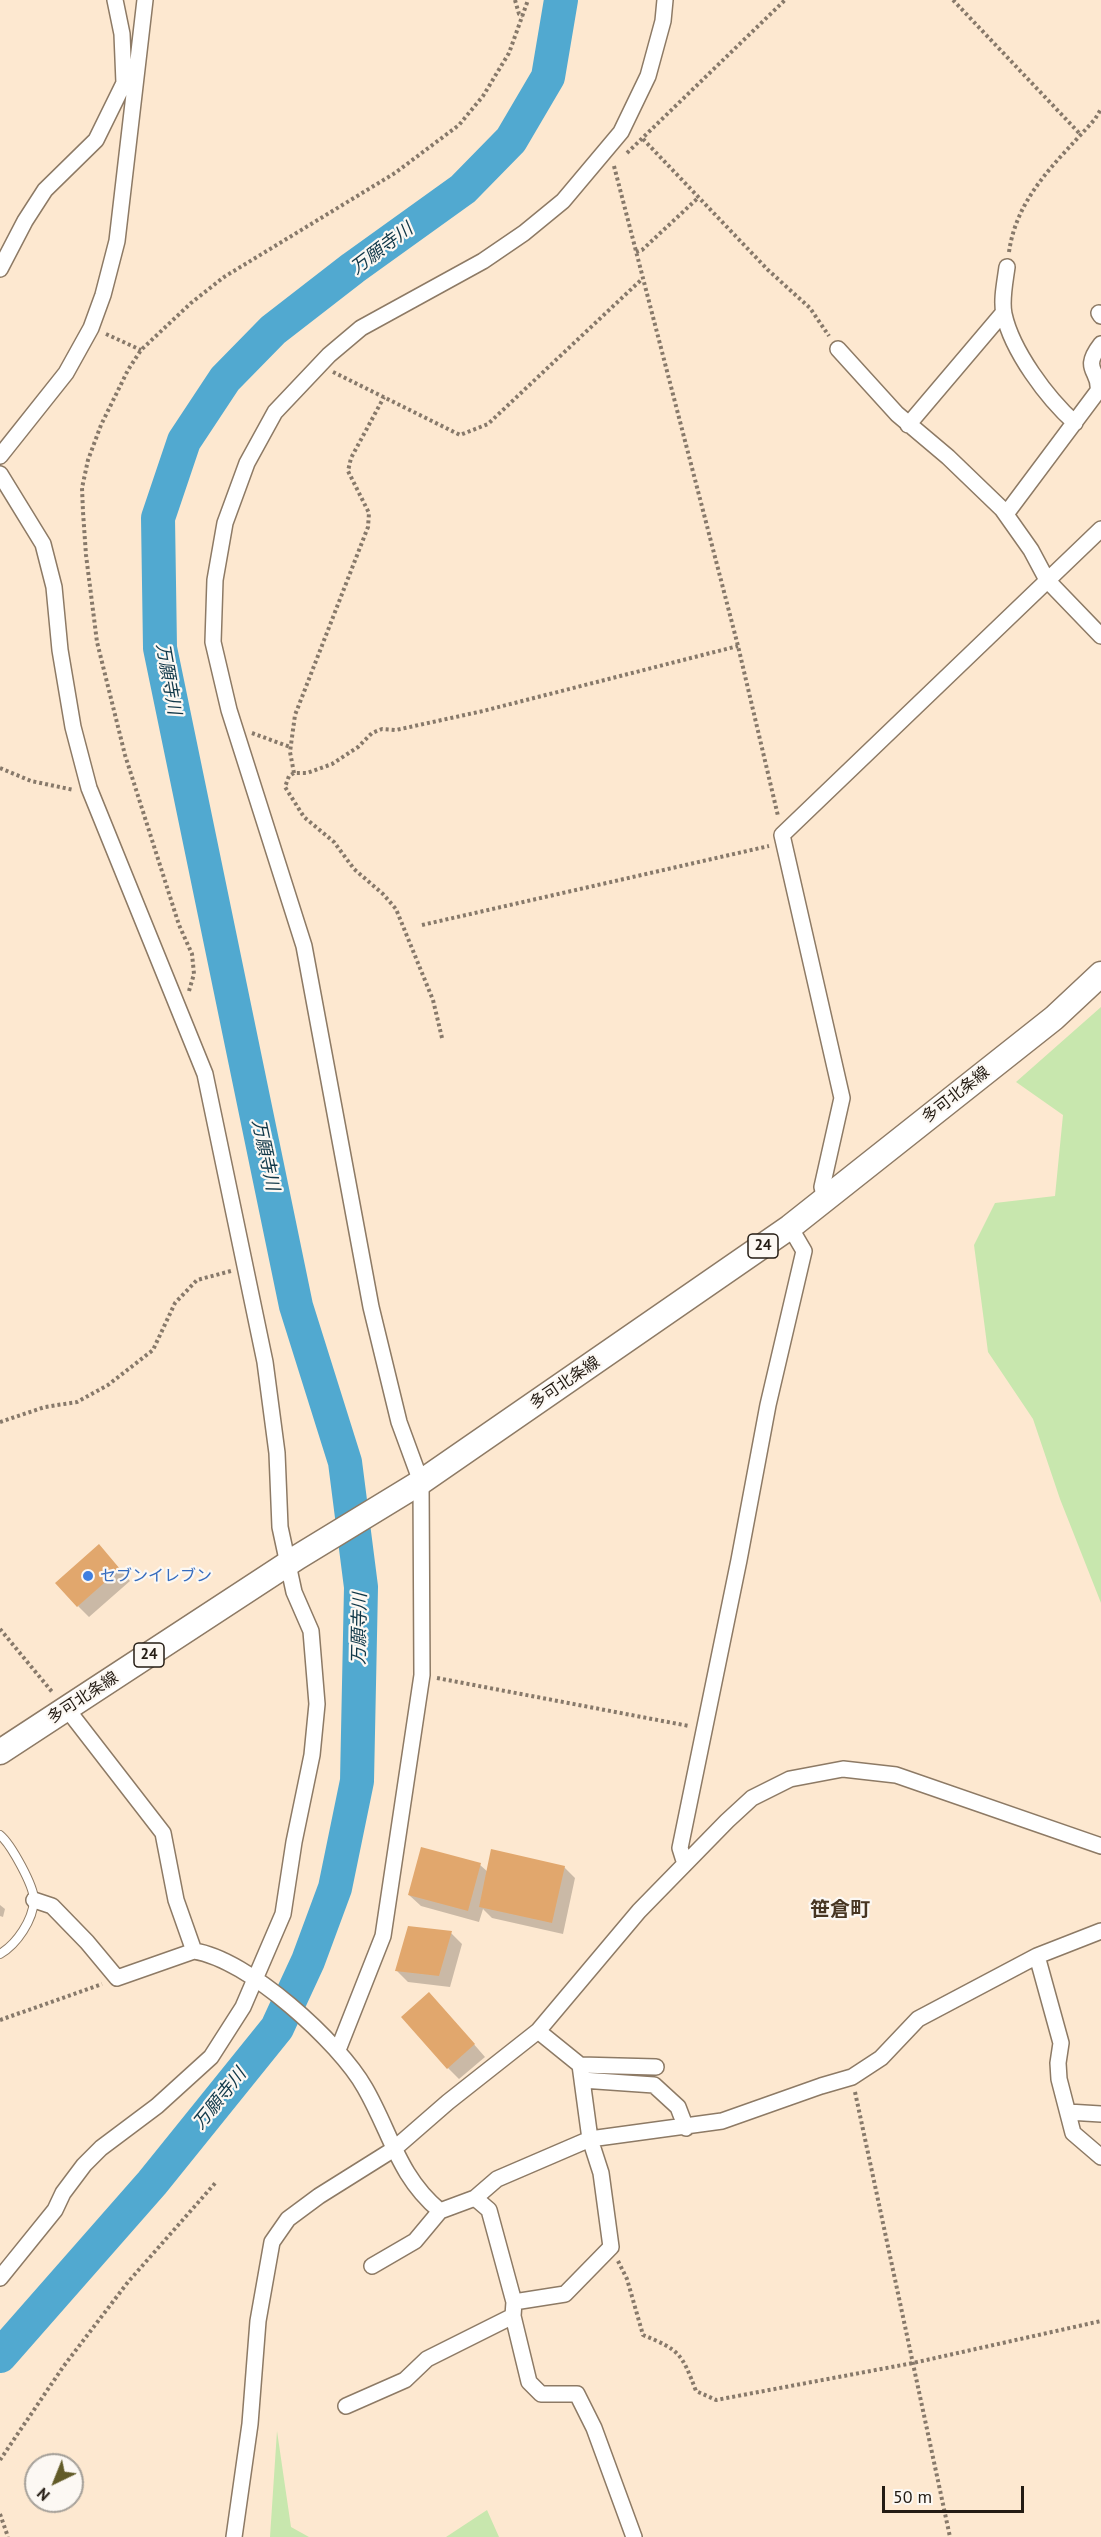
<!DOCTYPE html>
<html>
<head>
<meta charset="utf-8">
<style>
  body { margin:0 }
  #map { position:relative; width:1101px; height:2537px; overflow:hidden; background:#fde8d0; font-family:"PT Sans",sans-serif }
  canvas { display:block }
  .north { position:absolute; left:24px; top:2453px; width:60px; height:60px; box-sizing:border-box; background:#fcf8f3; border:2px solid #a5a099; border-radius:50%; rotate:223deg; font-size:16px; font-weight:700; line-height:24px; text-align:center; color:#231b13 }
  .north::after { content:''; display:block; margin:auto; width:21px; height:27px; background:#625b28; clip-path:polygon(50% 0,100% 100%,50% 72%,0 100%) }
  .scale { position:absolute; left:882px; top:2486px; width:142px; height:27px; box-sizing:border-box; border:3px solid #231b13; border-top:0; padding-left:8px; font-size:18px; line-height:21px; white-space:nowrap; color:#231b13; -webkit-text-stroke:4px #fcf8f3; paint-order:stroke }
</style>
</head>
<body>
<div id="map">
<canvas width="1101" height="2537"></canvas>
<div class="north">N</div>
<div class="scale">50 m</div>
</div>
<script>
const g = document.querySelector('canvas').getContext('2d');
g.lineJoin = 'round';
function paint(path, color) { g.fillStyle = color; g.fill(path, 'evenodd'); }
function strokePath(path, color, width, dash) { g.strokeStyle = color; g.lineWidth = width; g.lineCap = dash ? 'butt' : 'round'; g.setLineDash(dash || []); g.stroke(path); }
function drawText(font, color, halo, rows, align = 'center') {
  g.font = font + ' "PT Sans","Noto Sans JP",sans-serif'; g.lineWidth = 4.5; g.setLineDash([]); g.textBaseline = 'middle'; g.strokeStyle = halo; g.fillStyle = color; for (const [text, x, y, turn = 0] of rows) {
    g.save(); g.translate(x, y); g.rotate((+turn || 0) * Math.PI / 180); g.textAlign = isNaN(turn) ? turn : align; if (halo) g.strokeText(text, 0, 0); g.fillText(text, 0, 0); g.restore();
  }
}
paint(new Path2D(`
  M1101,1007V1603L1060,1499L1033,1419L988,1352L974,1245L995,1203L1055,1196L1063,1115L1016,1082Z
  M277,2431L291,2527L309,2537H270Z
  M487,2510L499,2537H446Z`), '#c8e7ae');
paint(new Path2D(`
  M110,1558L130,1581L89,1617L78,1606Z
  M480,1865L488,1872L564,1867L575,1878L563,1934L492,1918L483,1909L479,1922L421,1906L409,1895Z
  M0,1905L5,1909L3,1917L0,1916Z
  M451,1933L462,1944L450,1987L408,1982L397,1971Z
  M440,2005L485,2057L459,2079L448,2068Z`), '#0003');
strokePath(new Path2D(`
  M0,2356L152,2183L277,2028L308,1961L335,1888L357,1781L361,1587L345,1462L296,1306L160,648L158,518L184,441L225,379L273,330L353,268L463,189L511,140L548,77L561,0`), '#51a9d0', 34);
paint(new Path2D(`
  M99,1544L120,1569L77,1607L55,1583Z
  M421,1847L481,1863L468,1911L408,1895Z
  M491,1849L565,1866L552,1923L479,1907Z
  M408,1926L452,1931L439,1976L395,1971Z
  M429,1992L475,2044L447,2069L401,2017Z`), '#e1a76d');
const lane = new Path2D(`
  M0,1835C11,1844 34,1886 34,1900C33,1920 17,1944 0,1954`);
const street = new Path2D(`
  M1007,267C1005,282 1001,300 1004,314C1012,351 1047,398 1075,423
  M0,269L25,221L45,190L96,140L124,83L122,34L115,0
  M1099,313L1101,316
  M838,349L897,414L948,457L1002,509L1031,550L1047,580L1101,636
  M908,425L1003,313
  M0,456L66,373L91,328L103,295L117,241L145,0
  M0,474L43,544L54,587L60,650L73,727L89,788L205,1074L265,1362L277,1453L280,1527L294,1592L311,1631L317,1704L312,1755L294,1842L283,1914L243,2007L211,2057L157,2106L101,2148L84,2165L63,2193L55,2210L0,2278
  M1006,514L1098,391C1101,370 1080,371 1101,344
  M825,1199L822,1187L842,1098L782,835L1101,529
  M67,1709L163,1833L176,1900L194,1951
  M685,1864L680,1848L739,1560L768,1405L804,1251L790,1227
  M34,1900L52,1906L87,1942L117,1978L194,1951C248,1959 339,2042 365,2088C391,2133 398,2176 440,2211L475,2198L497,2179L590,2139L722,2121L821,2086L852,2077L881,2058L918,2019L1037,1956L1101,1931
  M1037,1956L1061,2043L1058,2063L1059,2079L1073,2133L1101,2157
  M338,2050L383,1936L422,1675L421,1482L399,1422L371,1307L304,946L229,710L213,642L215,580L225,523L247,463L275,412L329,355L361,328L483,261L524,233L563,201L621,132L648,76L663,21L665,0
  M580,2065L656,2067
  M582,2080L654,2085L678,2107L686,2128
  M1068,2112L1101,2114
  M475,2198L489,2210L514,2302L513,2316L529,2382L541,2394H577L594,2428L634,2537
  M372,2266L415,2241L440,2211
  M514,2302L565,2294L611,2247L601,2173L590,2139L580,2065L538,2031
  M346,2406L405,2380L427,2359L513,2316
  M234,2537L250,2424L258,2321L272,2242L288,2219L319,2196L394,2149L448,2102L538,2031L639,1911L727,1821L752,1798L790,1779L843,1769L896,1775L1101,1846`);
const primary = new Path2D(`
  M0,1752L298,1557L421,1482L790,1227L1054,1018L1101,974`);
strokePath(lane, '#8d7a65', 10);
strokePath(street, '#8d7a65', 18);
strokePath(primary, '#8d7a65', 27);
strokePath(new Path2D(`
  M515,0L519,14L523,16
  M953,0L1081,135
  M643,139L768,270L810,308L829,336
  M627,153L785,0
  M614,166L738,646L778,816
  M636,252L642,250L699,197
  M1009,252C1017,195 1059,160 1095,119L1101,109
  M106,334L141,350
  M333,372L460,435L488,424L642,279
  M252,733L290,747
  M0,768L31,781L74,790
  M294,773L290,752L295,715L368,527L369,513L348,471L351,458L384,397
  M422,925L769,846
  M189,991L194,974L192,954L179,925L125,755L97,642L86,555L83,512L82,488L88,460L101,425L128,370L141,350L191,303L224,277L395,173L459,125L483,96L509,53L528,0
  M442,1038L433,1000L396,909L383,894L354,869L334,842L304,817L285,787L289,776L294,773H307L332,764L358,747L372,733L382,729L396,730L483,711L738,646
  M0,1422L45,1407L77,1402L108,1385L153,1350L175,1303L197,1280L231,1271
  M0,1629L53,1693
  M437,1678L689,1726
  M0,2020L102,1984
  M855,2092L950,2537
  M618,2261L627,2279L643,2335C680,2350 682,2354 696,2391L716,2400L913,2363L1101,2321
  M0,2460L63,2367L128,2282L217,2181
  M0,2514L8,2537`), '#87796a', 4, [3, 3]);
strokePath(lane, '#fff', 8);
strokePath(street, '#fff', 15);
strokePath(primary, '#fff', 24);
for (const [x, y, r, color] of [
  [88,1576,6,"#3f7fe0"]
]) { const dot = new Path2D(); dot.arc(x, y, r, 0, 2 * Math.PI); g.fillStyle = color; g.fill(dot); strokePath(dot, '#fcf8f3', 2); }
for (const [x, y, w] of [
  [763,1246,30],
  [149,1655,30]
]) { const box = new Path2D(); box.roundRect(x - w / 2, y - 12, w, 24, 4.5); g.fillStyle = '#fcf8f3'; g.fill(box); strokePath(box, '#231b13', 1.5); }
drawText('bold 15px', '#231b13', null, [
  ["24",763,1246],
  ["24",149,1655]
]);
drawText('16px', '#231b13', '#fcf8f3', [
  ["多可北条線",956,1095,-38],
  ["多可北条線",565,1383,-34],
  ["多可北条線",83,1698,-33]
]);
drawText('16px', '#366cbe', '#fcf8f3', [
  ["セブンイレブン",100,1576]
], 'left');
drawText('italic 18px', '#0f3748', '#fcf8f3', [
  ["万願寺川",382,249,-37],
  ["万願寺川",168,679,80],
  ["万願寺川",265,1155,78],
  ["万願寺川",360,1629,-89],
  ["万願寺川",220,2099,-51]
]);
drawText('bold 20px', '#473623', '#fcf8f3', [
  ["笹倉町",840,1910]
]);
</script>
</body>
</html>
